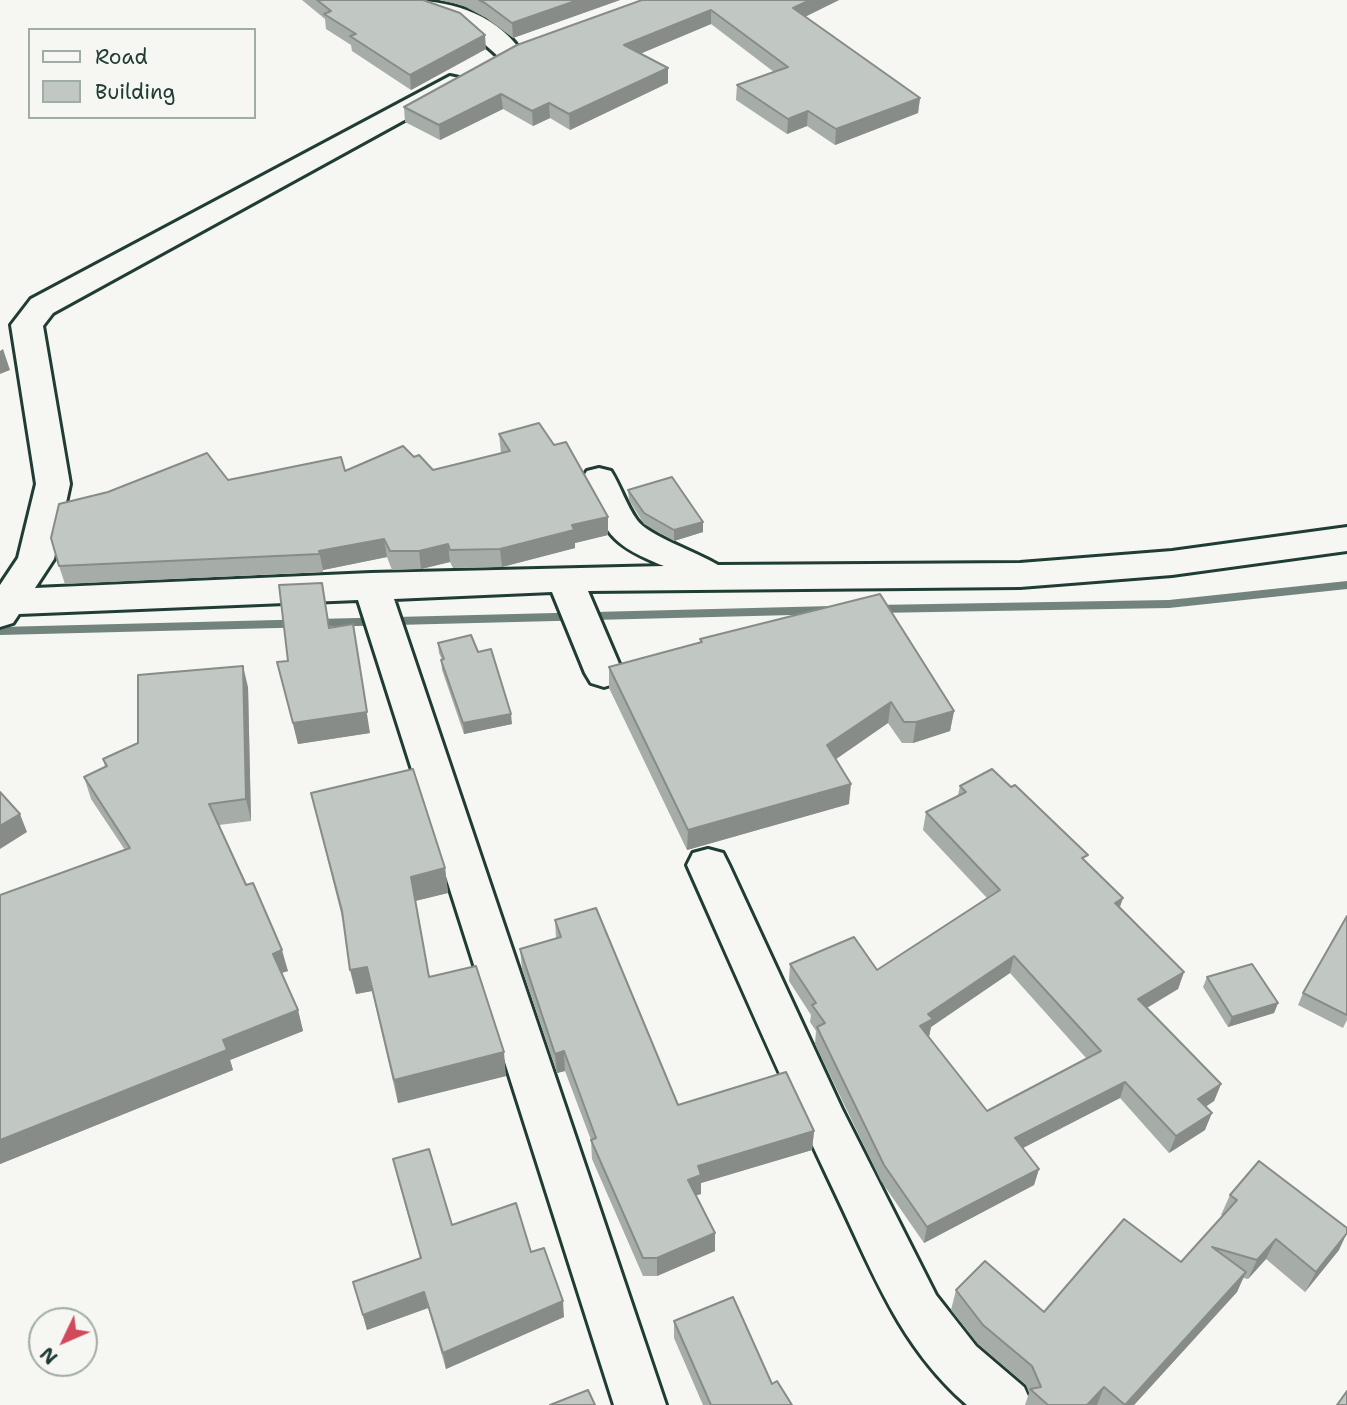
<!DOCTYPE html>
<html>
<head>
<meta charset="utf-8">
<style>
  body { margin:0 }
  #map { position:relative; width:1347px; height:1405px; overflow:hidden; background:#f6f6f2; font-family:"Shantell Sans",sans-serif }
  canvas { display:block }
  .legend { position:absolute; left:28px; top:28px; width:228px; height:91px; box-sizing:border-box; background:#f6f6f2; border:2px solid #a0aca6; margin:0; padding:9px 12px; list-style:none; font-size:21px; color:#1f3d34 }
  .legend li { display:flex; align-items:center; gap:14px; height:35px }
  .legend b { width:35px; border:2px solid #a0aca6 }
  .north { position:absolute; left:28px; top:1307px; width:70px; height:70px; box-sizing:border-box; background:#f6f6f2; border:2px solid #a0aca6; border-radius:50%; rotate:226deg; font-size:19px; font-weight:700; line-height:28px; text-align:center; color:#1f3d34 }
  .north::after { content:''; display:block; margin:auto; width:24px; height:32px; background:#d1495b; clip-path:polygon(50% 0,100% 100%,50% 72%,0 100%) }
</style>
</head>
<body>
<div id="map">
<canvas width="1347" height="1405"></canvas>
<ul class="legend">
<li><b style="height:9px;background:#f6f6f2"></b>Road</li>
<li><b style="height:19px;background:#c1c8c3"></b>Building</li>
</ul>
<div class="north">N</div>
</div>
<script>
const g = document.querySelector('canvas').getContext('2d');
g.lineJoin = 'round';
function paint(path, color) { g.fillStyle = color; g.fill(path, 'evenodd'); }
function strokePath(path, color, width, dash) { g.strokeStyle = color; g.lineWidth = width; g.lineCap = dash ? 'butt' : 'round'; g.setLineDash(dash || []); g.stroke(path); }
paint(new Path2D(`
  M1347,581V589L1169,608L875,613L869,609L875,605L1169,600Z
  M832,606L838,610L832,614L0,635V627Z`), '#72847d');
const minor = new Path2D(`
  M401,0C447,0 493,11 521,51L517,57H499L463,25L405,5Z
  M450,76L459,78L463,84L459,90L53,313L43,326L70,484L54,559L35,588L371,573L664,566C606,543 608,533 582,479L587,471L599,468L611,471C621,487 626,505 637,520C647,535 699,553 718,565L1020,563L1172,551L1347,527V551L1172,575L1020,587L588,591L623,673L617,683L604,687L591,683L585,673L552,592L394,599L666,1405H614L358,600L19,614L13,623L0,627V585L18,558L36,484L11,325L31,299Z
  M708,849L723,853L729,865L842,1109L936,1295L976,1346L1024,1387L1032,1405H967C900,1347 873,1273 836,1195C784,1086 736,975 687,865L693,853Z`);
strokePath(minor, '#1f3d34', 6);
paint(minor, '#f6f6f2');
paint(new Path2D(`
  M302,0H423L486,49L411,90L352,51L351,45L326,29L325,19Z
  M439,0H620L513,38L486,18L462,5Z
  M642,0H839L805,17L920,98L918,113L835,145L807,126L787,134L736,100L737,85L774,72L711,24L640,54L668,83L570,130L550,118L533,126L503,109L440,140L405,122L404,107Z
  M499,434L554,445L608,517V535L575,543V548L502,567L453,568L450,562L421,569L392,570L387,557L323,570V572L65,584L59,566L228,480L345,471L414,457L433,470L501,453Z
  M628,490L703,522V532L674,541L644,524L629,500Z
  M330,628L370,733L298,744L277,662L288,661Z
  M700,639L954,711L950,731L913,743H902L888,723L836,759L849,804L687,850L609,688V667L700,642Z
  M438,643L478,652L512,724L464,734L442,670L441,660H442L439,653Z
  M248,687L251,821L219,825L288,971L281,973L298,1010L303,1031L230,1060L233,1070L0,1164V895L125,850L91,799L84,777L105,767L103,759L138,743Z
  M960,786L1086,862L1120,907L1184,972L1178,989L1147,1008L1221,1084L1214,1101L1205,1107V1130L1169,1153L1120,1098L1023,1148L1039,1169L1034,1185L924,1243L881,1181L815,1044L816,1031L810,1022L811,1015L789,981L790,964L877,970L987,898L923,830L926,812L958,795ZM1010,973L1087,1059L987,1111L929,1037L931,1027Z
  M311,793L445,868L448,893L415,901L429,977L506,1076L398,1103L372,991L356,994L343,921Z
  M1347,916V1020L1343,1028L1298,1005L1303,993Z
  M555,920L678,1105L814,1131L812,1150L701,1183V1194L696,1195L715,1251L657,1276H643L592,1159L591,1140L565,1071L557,1073L522,969L520,949L556,938Z
  M1207,977L1278,1003L1274,1013L1228,1027L1203,987Z
  M393,1159L452,1225L531,1252L564,1317L446,1369L428,1308L367,1330L353,1282L420,1258L397,1176Z
  M1230,1195L1339,1250L1305,1292L1266,1259L1248,1279L1243,1278L1237,1292L1134,1405H1025L1029,1393L1026,1385L978,1344L951,1310L956,1290L1044,1312L1181,1262L1223,1216L1221,1215Z
  M674,1321L772,1384L792,1405H703L674,1338Z`), '#a6aca8');
paint(new Path2D(`
  M578,0H620L513,38L512,23Z
  M810,0H839L792,23L793,8Z
  M711,10V24L625,60L624,45Z
  M485,35L486,49L411,90L410,75Z
  M668,68V83L570,130L569,114Z
  M501,94L503,109L440,140L439,125Z
  M920,98L918,113L835,145L836,129Z
  M549,103L550,118L533,126L532,111Z
  M808,111L807,126L787,134L788,119Z
  M3,349L10,370L0,374V351Z
  M608,517V535L575,543V548L502,567L500,549L572,525Z
  M703,522V532L674,541V530Z
  M384,539L387,557L323,570L319,551Z
  M448,544L450,562L421,569L419,551Z
  M356,645L370,733L298,744L293,723Z
  M243,666L248,687L251,821L246,799Z
  M891,702L888,723L826,766L827,745Z
  M954,711L950,731L913,743L916,722Z
  M511,714L512,724L464,734L463,723Z
  M851,784L849,804L687,850L688,830Z
  M20,814L27,832L0,849V826Z
  M445,868L448,893L415,901L411,877Z
  M1123,898L1117,916L1115,903Z
  M282,950L288,971L278,974L273,954Z
  M1014,956L1010,973L931,1027L929,1036L917,1043L920,1026L928,1014Z
  M367,967L372,991L356,994L350,970Z
  M1184,972L1178,989L1133,1016L1138,999Z
  M1278,1003L1274,1013L1228,1027L1232,1017Z
  M298,1010L303,1031L230,1060L233,1070L0,1164V1140L223,1040Z
  M564,1051L565,1071L557,1073L555,1054Z
  M504,1052L506,1076L398,1103L394,1080Z
  M1125,1082L1120,1098L1011,1154L1015,1138Z
  M1221,1084L1214,1101L1192,1116L1198,1099Z
  M1212,1113L1205,1130L1169,1153L1176,1136Z
  M814,1131L812,1150L701,1183V1194L688,1198V1180L698,1166Z
  M1039,1169L1034,1185L924,1243L927,1227Z
  M715,1233V1251L657,1276V1258Z
  M1347,1233L1339,1250L1305,1292L1316,1272Z
  M1276,1239L1266,1259L1248,1279L1257,1260Z
  M1246,1272L1237,1292L1134,1405H1125Z
  M424,1292L428,1308L367,1330L363,1315Z
  M563,1301L564,1317L446,1369L443,1353Z
  M1104,1387L1097,1405H1087Z`), '#878c88');
const building = new Path2D(`
  M317,0H423L460,13L485,35L410,75L350,36L356,34L324,14L331,11Z
  M479,0H578L512,23L485,3Z
  M642,0H810L793,8L920,98L836,129L808,111L788,119L737,85L788,67L711,10L624,45L668,68L569,114L549,103L532,111L501,94L439,125L404,107L517,45Z
  M539,423L554,445L566,442L608,517L572,525L574,530L500,549L450,550L448,544L419,551H390L384,539L319,551L320,554L59,566L51,538L59,504L108,492L207,453L228,480L341,457L345,471L403,446L414,457L419,455L433,470L510,451L499,434Z
  M672,477L703,522L674,530L644,513L628,490Z
  M322,583L329,628L353,624L367,712L293,723L277,662L288,661L279,585Z
  M880,594L954,711L916,722H904L891,702L827,745L851,784L688,830L609,667L702,642L700,639Z
  M471,635L478,652L491,649L511,714L463,723L441,660L444,659L438,643Z
  M243,666L246,799L209,804L246,885L253,883L282,950L273,954L298,1010L223,1040L227,1050L0,1140V895L130,848L84,777L107,766L103,759L138,743V675Z
  M413,769L445,868L411,877L429,977L476,966L504,1052L394,1080L367,967L350,970L342,911L311,793Z
  M992,769L1011,787L1015,785L1088,855L1082,858L1123,898L1115,903L1184,972L1138,999L1221,1084L1198,1099L1212,1113L1176,1136L1125,1082L1015,1138L1039,1169L927,1227L884,1165L817,1027L825,1023L812,1005L816,1003L790,964L854,937L877,970L1000,890L926,812L966,792L960,786ZM1014,956L1101,1051L987,1111L920,1026L933,1019L928,1014Z
  M0,792L20,814L0,826Z
  M596,908L678,1105L786,1072L814,1131L698,1166L701,1175L688,1180L715,1233L657,1258H643L591,1140L596,1138L564,1051L555,1054L520,949L561,937L555,920Z
  M1347,916V1015L1303,993Z
  M1252,964L1278,1003L1232,1017L1207,977Z
  M429,1149L452,1225L516,1203L531,1252L544,1248L563,1301L443,1353L424,1292L363,1315L353,1282L421,1258L393,1159Z
  M1259,1161L1347,1228V1233L1316,1272L1276,1239L1257,1260L1212,1247L1246,1272L1125,1405L1104,1387L1087,1405H1048L1030,1389L1041,1387L1032,1366L983,1325L956,1290L985,1261L1044,1312L1124,1219L1181,1262L1237,1200L1230,1195Z
  M733,1297L772,1384L777,1381L792,1405H711L674,1321Z
  M588,1390L595,1405H550Z
  M1347,1391V1405H1337Z`);
paint(building, '#c1c8c3');
strokePath(building, '#878c88', 2);
</script>
</body>
</html>
